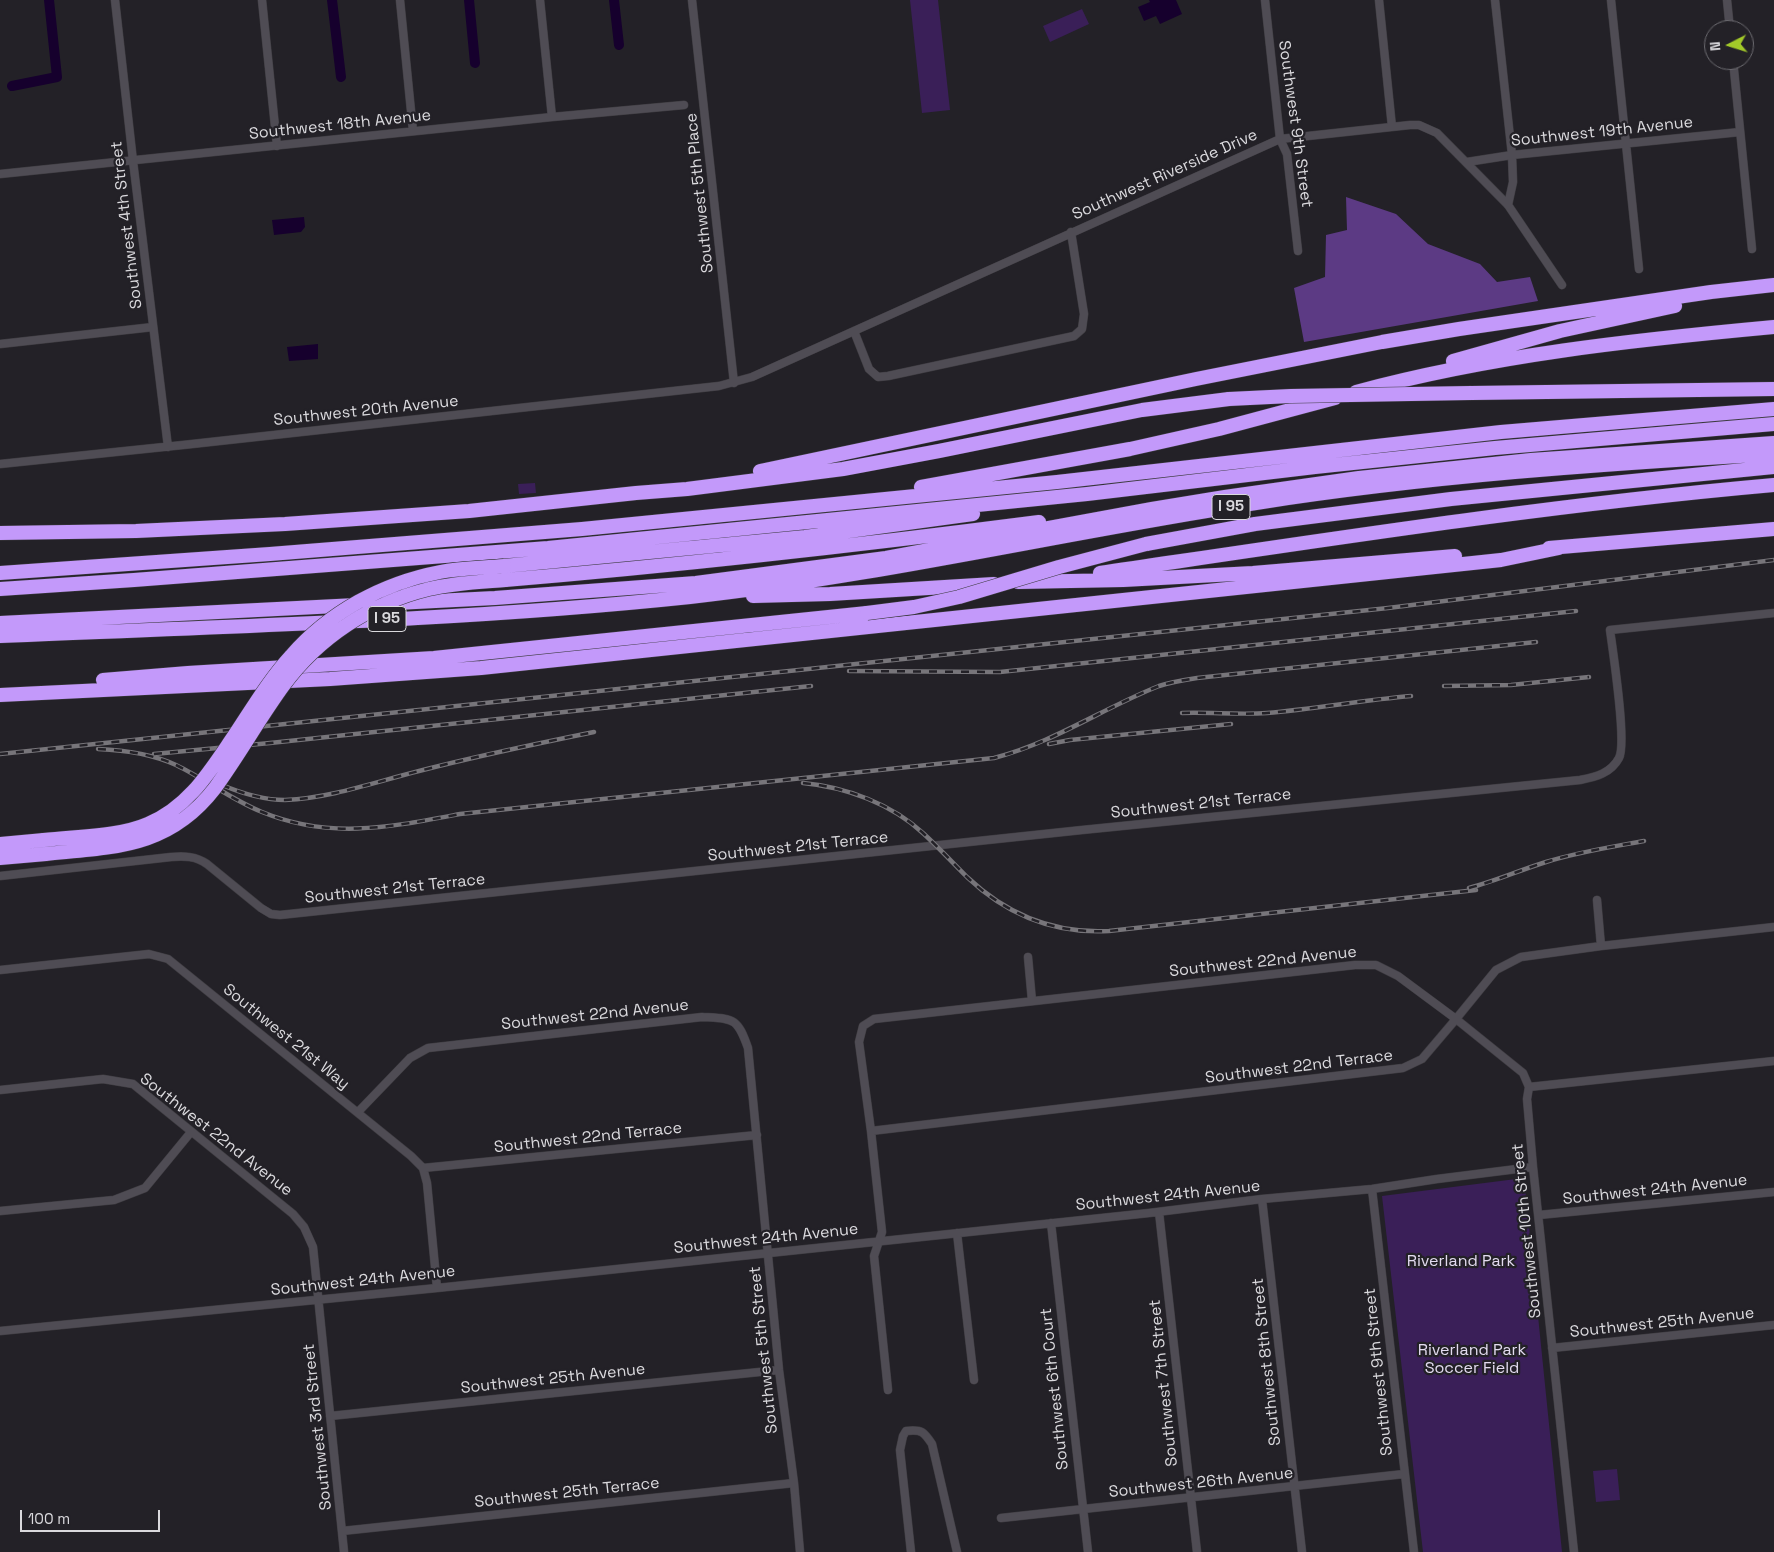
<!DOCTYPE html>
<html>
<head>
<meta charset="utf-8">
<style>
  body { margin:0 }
  #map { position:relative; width:1774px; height:1552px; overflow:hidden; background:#232127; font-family:"Space Grotesk",sans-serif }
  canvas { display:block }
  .north { position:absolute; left:1704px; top:20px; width:50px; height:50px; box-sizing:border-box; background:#232127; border:1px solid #6c6b70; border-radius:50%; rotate:265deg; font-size:14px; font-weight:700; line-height:20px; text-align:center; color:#dad9dd }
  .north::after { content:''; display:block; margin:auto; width:18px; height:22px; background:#a2c929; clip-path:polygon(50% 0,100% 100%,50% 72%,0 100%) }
  .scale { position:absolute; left:20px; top:1510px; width:140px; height:22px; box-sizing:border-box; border:2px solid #dad9dd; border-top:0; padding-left:6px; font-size:15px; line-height:18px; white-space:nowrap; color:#dad9dd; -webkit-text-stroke:4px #232127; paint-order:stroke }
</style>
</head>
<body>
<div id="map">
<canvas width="1774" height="1552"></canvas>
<div class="north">N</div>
<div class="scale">100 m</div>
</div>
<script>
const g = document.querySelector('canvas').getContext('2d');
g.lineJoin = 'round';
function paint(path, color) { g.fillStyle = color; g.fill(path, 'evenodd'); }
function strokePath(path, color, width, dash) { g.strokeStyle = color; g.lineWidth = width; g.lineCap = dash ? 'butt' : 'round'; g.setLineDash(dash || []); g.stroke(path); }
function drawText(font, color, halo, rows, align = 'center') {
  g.font = font + ' "Space Grotesk",sans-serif'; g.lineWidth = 4.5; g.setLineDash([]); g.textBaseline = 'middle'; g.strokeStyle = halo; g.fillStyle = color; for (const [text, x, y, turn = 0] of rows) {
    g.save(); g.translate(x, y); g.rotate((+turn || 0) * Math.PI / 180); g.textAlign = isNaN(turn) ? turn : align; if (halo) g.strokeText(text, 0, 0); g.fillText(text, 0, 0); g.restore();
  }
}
paint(new Path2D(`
  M910,0H938L950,110L922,113Z
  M1082,9L1089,24L1050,42L1043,26Z
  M535,483L536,493L519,494L518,484Z
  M1524,1178L1562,1552H1423L1382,1196Z
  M1617,1469L1620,1500L1596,1502L1593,1471Z`), '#3a1f58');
paint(new Path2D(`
  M1346,197L1396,214L1428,244L1480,264L1497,282L1530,277L1538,301L1304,342L1294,288L1325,277L1326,235L1347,230Z`), '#5c3a84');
paint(new Path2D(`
  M1149,0H1176L1182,14L1160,24L1156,16L1144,21L1138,7L1150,2Z
  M304,217L305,227L301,232L274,235L272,220Z
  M318,344V359L289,361L287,347Z`), '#16002d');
strokePath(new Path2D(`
  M332,0L341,77
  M469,0L475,63
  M614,0L619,45
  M12,86L57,77L49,0`), '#16002d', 10);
const minor = new Path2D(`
  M115,0L133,161L168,447
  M262,0L277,146
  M400,0L413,131
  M540,0L552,117
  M692,0L734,383
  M1265,0L1280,139L1287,154L1298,251
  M1379,0L1392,127
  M1495,0L1512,155L1513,182L1508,205
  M1611,0L1639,269
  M1727,0L1730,30
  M1733,60L1752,249
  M1467,162L1512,155L1740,132
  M0,174L552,117L684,105
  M854,331L869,369L878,377L888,376L1074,336L1082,329L1084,314L1071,232
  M0,344L153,327
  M0,464C240,440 480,412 719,386L752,377L1280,139L1410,125H1419L1437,133L1508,205L1562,285
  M0,876L171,857C184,856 196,856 207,864L261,908L271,914L280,915L1082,830L1580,780C1596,777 1611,773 1619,758C1627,743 1613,652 1610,630L1774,613
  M1597,900L1601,946
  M1028,957L1032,1001
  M0,970L149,954L168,959L411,1156L423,1168L427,1183L437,1288
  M1529,1087L1527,1099L1533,1167L1574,1552
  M0,1090L103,1079L133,1084L293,1214L304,1227L313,1247L344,1552
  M358,1112L410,1058L428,1048L702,1017C734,1019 737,1017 748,1048L779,1370L794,1483L800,1552
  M871,1131L1403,1068L1422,1059L1456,1019L1496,970L1521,957L1601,946L1774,927
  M423,1168L757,1135
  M1372,1189L1414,1552
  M1262,1199L1302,1552
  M0,1211L114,1200L145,1188L191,1132
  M1159,1212L1197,1552
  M1539,1215L1774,1192
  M1051,1223L1088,1552
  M957,1233L974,1380
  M0,1331L437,1288L1149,1213L1262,1199L1372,1189L1437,1179L1533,1167
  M1552,1348L1774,1325
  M888,1390L874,1256L882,1232L871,1131L859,1042L863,1026L874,1019L1355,965H1376L1398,976L1456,1019L1523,1073L1529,1087L1774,1061
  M330,1416L779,1370
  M1001,1518L1404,1474
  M342,1531L794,1483
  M911,1552L900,1450L903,1436L906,1431C922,1429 924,1432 932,1444L957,1552`);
const motorway = new Path2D(`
  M1453,361L1560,331L1675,306
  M1356,392C1493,355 1633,340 1774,327
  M1471,393L1774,389
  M760,471L1196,379L1382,342L1459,329L1711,292L1774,285
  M921,487L1130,449L1219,429L1335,398
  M0,533L136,531L285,524L469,511L636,493L687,489L843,469L939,451L1142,410L1229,399
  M1146,544L1255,524L1451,499L1774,467
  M1549,548L1774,529
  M504,566L805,537L973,514
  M0,573L270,554L582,529L1057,482L1501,432L1774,409
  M1100,573C1324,540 1548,505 1774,485
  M505,580C683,565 861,545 1039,522
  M1018,582L1123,580L1253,573L1455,556
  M0,589L134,580L548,548L1087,494L1315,467L1495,448L1774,424
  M753,596L830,594L994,584
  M0,623L495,598L696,583L886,558L1152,509L1225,497L1359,478L1531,460L1774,443
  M0,636C230,626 461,621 690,597C880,576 1067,532 1256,503C1428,476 1601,464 1774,454
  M103,680L188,673L434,658L867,613
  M0,695L330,679L481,668L1501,560L1559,548
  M0,844L44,840
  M0,858L46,854`);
strokePath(minor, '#3e3c41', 9);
strokePath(motorway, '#3e3c41', 15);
strokePath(minor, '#4f4c54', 8);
strokePath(motorway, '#c399fa', 14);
const rail = new Path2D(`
  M849,671L1000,672L1576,611
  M1444,686L1511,685L1589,677
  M1182,713C1210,712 1239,715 1267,713C1315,709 1363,700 1411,696
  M1049,744L1070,740L1231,724
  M98,749C124,750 152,754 176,765C205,779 232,800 262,812C330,840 391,827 460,814L994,758C1053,743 1103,708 1159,686C1171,682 1184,680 1197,678L1536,642
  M0,754L1388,608L1774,560
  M154,754L270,743L811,686
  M803,783C846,787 892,804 924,834C939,848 953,863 967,877C1007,915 1054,934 1109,931L1476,890
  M222,785C241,793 264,800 285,800C331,798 375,782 419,771C477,756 535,744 594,732
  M1469,888C1496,881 1520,870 1546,862C1578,852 1611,847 1644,841`);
strokePath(rail, '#77757a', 4.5);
strokePath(rail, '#232127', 2.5, [8]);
const motorwayBridge = new Path2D(`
  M1229,399L1291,396L1471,393
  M867,613L914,607L959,597L1059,567L1146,544
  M44,840C77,836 118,837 148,824C189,807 210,771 234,736C252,709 269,680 291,656C329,612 383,583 440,572C461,568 483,568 504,566
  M46,854C115,847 169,848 215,788C239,755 259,719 283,686C318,638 371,603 429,589C454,583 480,582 505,580`);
strokePath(motorwayBridge, '#3e3c41', 15, []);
strokePath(motorwayBridge, '#c399fa', 14);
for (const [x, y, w] of [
  [1231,507,38],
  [387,619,38]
]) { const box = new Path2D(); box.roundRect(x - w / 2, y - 12.5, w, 25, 4); g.fillStyle = '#232127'; g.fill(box); strokePath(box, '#dad9dd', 1); }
drawText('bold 15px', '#dad9dd', null, [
  ["I 95",1231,507],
  ["I 95",387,619]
]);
drawText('16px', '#dad9dd', '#232127', [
  ["Southwest 9th Street",1295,124,82],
  ["Southwest 18th Avenue",340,125,-6],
  ["Southwest 19th Avenue",1602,132,-6],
  ["Southwest Riverside Drive",1165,175,-24],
  ["Southwest 5th Place",700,193,-96],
  ["Southwest 4th Street",127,225,-97],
  ["Southwest 20th Avenue",366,411,-6],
  ["Southwest 21st Terrace",1201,804,-6],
  ["Southwest 21st Terrace",798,847,-6],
  ["Southwest 21st Terrace",395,889,-6],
  ["Southwest 22nd Avenue",1263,962,-6],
  ["Southwest 22nd Avenue",595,1015,-6],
  ["Southwest 21st Way",286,1037,39],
  ["Southwest 22nd Terrace",1299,1067,-7],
  ["Southwest 22nd Avenue",216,1135,38],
  ["Southwest 22nd Terrace",588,1138,-6],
  ["Southwest 24th Avenue",1655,1190,-6],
  ["Southwest 24th Avenue",1168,1196,-6],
  ["Southwest 10th Street",1527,1231,-96],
  ["Southwest 24th Avenue",766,1239,-6],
  ["Southwest 24th Avenue",363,1281,-6],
  ["Southwest 25th Avenue",1662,1323,-6],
  ["Southwest 5th Street",764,1350,-96],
  ["Southwest 8th Street",1267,1362,-96],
  ["Southwest 9th Street",1379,1372,-96],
  ["Southwest 25th Avenue",553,1379,-6],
  ["Southwest 7th Street",1164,1383,-96],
  ["Southwest 6th Court",1055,1389,-96],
  ["Southwest 3rd Street",318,1427,-96],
  ["Southwest 26th Avenue",1201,1483,-6],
  ["Southwest 25th Terrace",567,1493,-6]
]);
drawText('16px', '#e3dbf0', '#232127', [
  ["Riverland Park",1461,1262],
  ["Riverland Park",1472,1351],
  ["Soccer Field",1472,1369]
]);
</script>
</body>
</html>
